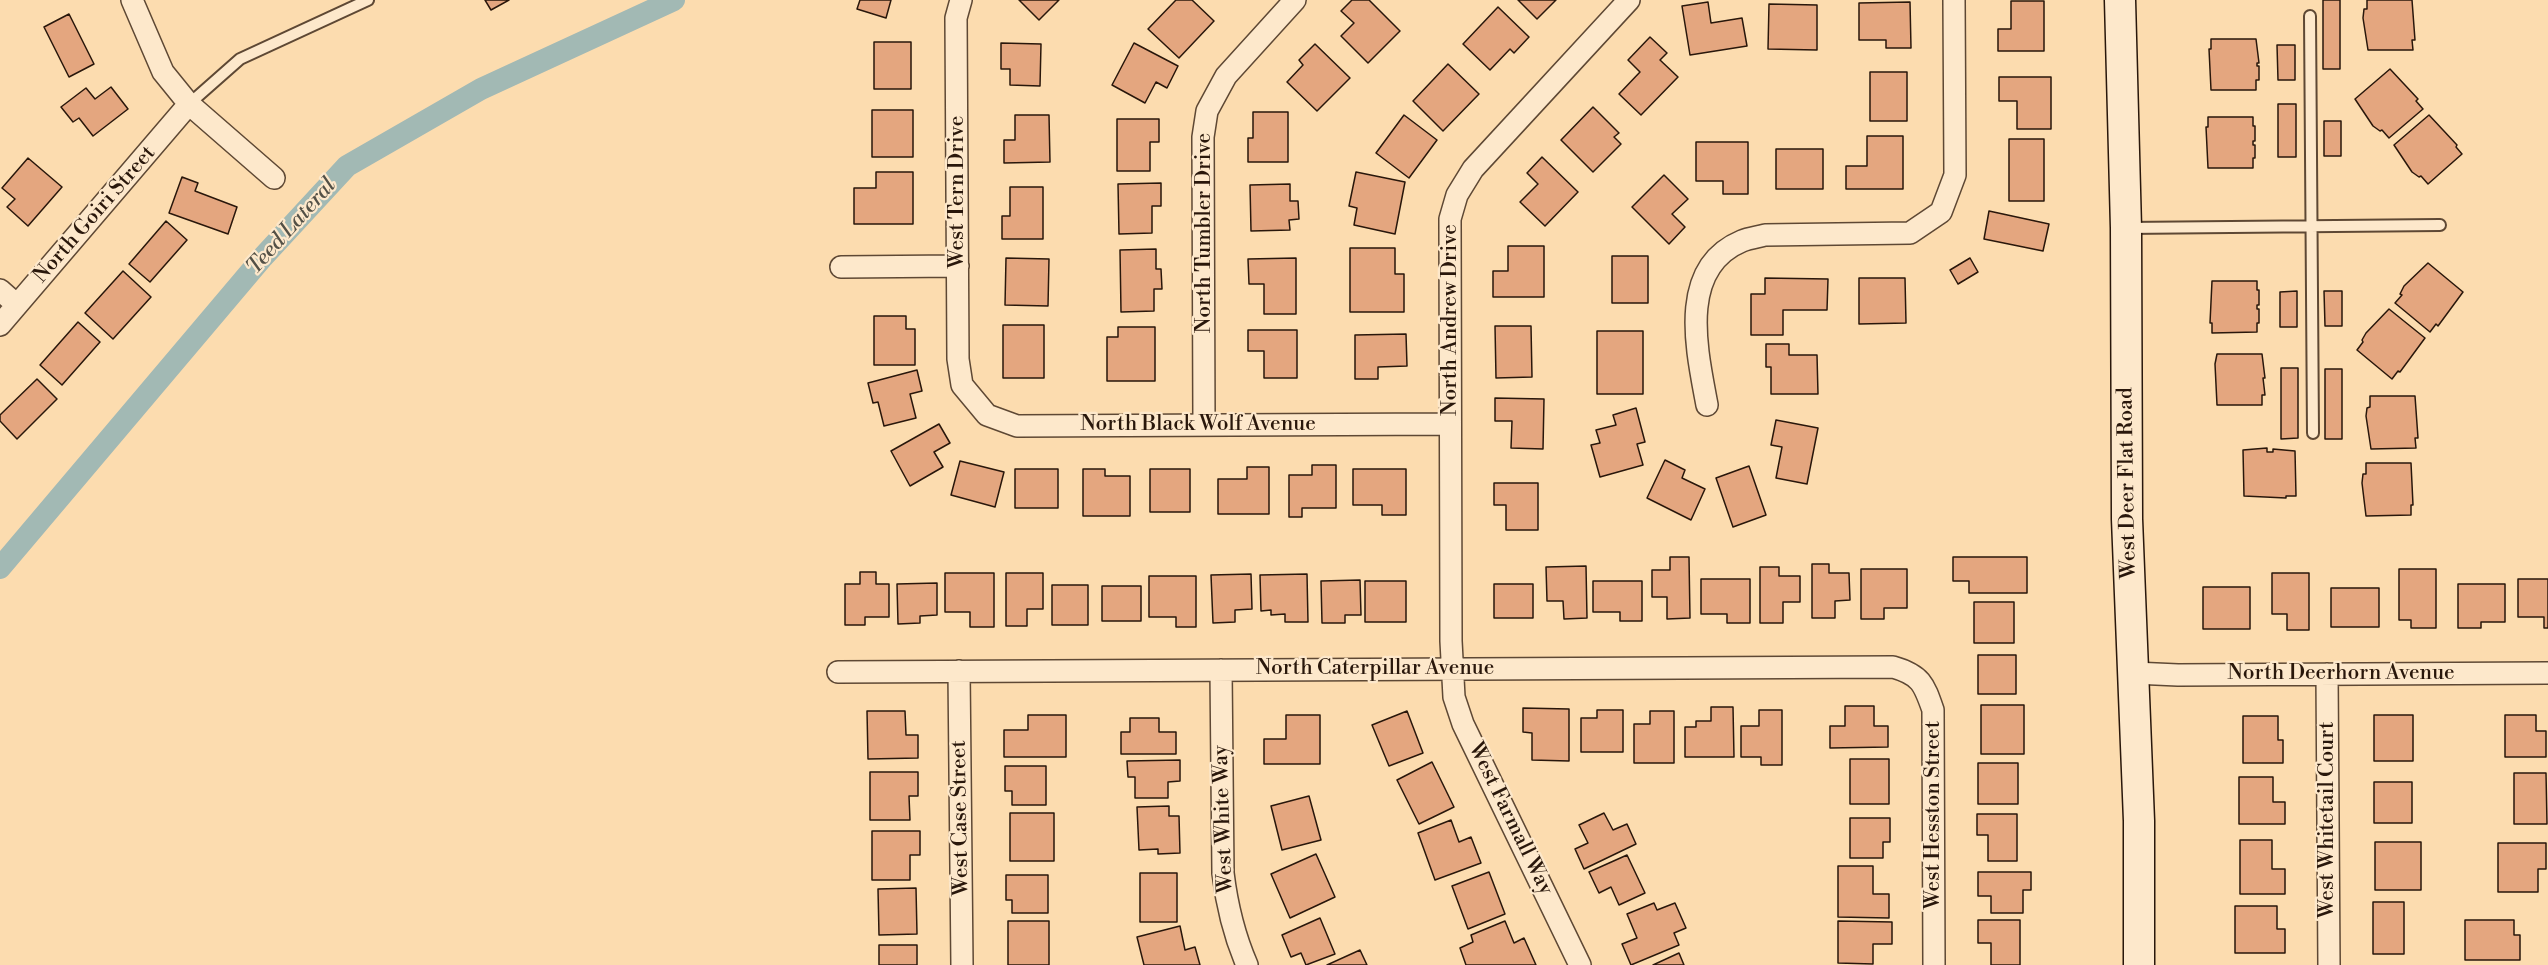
<!DOCTYPE html>
<html>
<head>
<meta charset="utf-8">
<style>
  body { margin:0 }
  canvas { display:block; background:#fcdcaf }
</style>
</head>
<body>
<canvas width="2548" height="965"></canvas>
<script>
const g = document.querySelector('canvas').getContext('2d');
g.lineJoin = 'round';
function strokePath(path, color, width, dash) { g.strokeStyle = color; g.lineWidth = width; g.lineCap = dash ? 'butt' : 'round'; g.setLineDash(dash || []); g.stroke(path); }
function paint(path, color) { g.fillStyle = color; g.fill(path, 'evenodd'); }
function drawText(font, color, halo, rows, align = 'center') {
  g.font = font + ' "Libre Bodoni",serif'; g.lineWidth = 4.5; g.setLineDash([]); g.textBaseline = 'middle'; g.strokeStyle = halo; g.fillStyle = color; for (const [text, x, y, turn = 0] of rows) {
    g.save(); g.translate(x, y); g.rotate((+turn || 0) * Math.PI / 180); g.textAlign = isNaN(turn) ? turn : align; if (halo) g.strokeText(text, 0, 0); g.fillText(text, 0, 0); g.restore();
  }
}
strokePath(new Path2D(`
  M0,568L263,257L347,166L481,89L674,0`), '#a2b9b4', 22);
const building = new Path2D(`
  M485,0H509L491,10Z
  M860,0H891L886,18L857,9Z
  M1019,0H1059L1039,20Z
  M1176,0H1192L1214,21L1179,58L1148,29Z
  M1352,0H1369L1400,31L1368,63L1341,36L1354,23L1341,11Z
  M1518,0H1556L1537,19Z
  M2323,0H2340V69H2323Z
  M2367,0H2412L2415,40H2412L2413,50H2368L2363,18L2364,9H2367Z
  M2011,1H2044V51H1998V29H2011Z
  M1708,2L1711,23L1742,18L1747,46L1690,55L1682,6Z
  M1910,2L1911,48H1886V40H1859V3Z
  M1769,4L1817,5V50L1768,49Z
  M1498,7L1529,37L1514,53L1510,49L1490,70L1463,44Z
  M69,14L94,64L69,77L44,27Z
  M1650,37L1667,53L1660,60L1678,77L1641,115L1619,94L1640,72L1628,60Z
  M2211,39H2256L2259,63H2257V66H2259V80H2256V90H2211L2209,49H2211Z
  M874,42H911V89H874Z
  M1001,43L1041,44L1040,86L1010,85V69H1001Z
  M1134,43L1178,66L1167,88L1156,82L1145,103L1112,85Z
  M1315,44L1350,78L1317,111L1287,82L1303,65L1299,60Z
  M2277,45H2295V80H2278Z
  M1448,64L1479,94L1443,131L1413,101Z
  M2390,69L2418,99L2416,101L2423,109L2389,138L2382,130L2380,131L2373,126L2355,99Z
  M1870,72H1907V121H1870Z
  M1999,77H2051V129H2017V101H1999Z
  M111,87L128,109L93,136L79,118L73,122L61,107L86,88L95,99Z
  M2278,104H2296V157H2278Z
  M1593,107L1619,133L1614,137L1621,144L1593,172L1561,140Z
  M872,110H913V157H872Z
  M1253,112H1288V162H1248V138H1253Z
  M1015,115H1049L1050,162L1004,163V140H1015Z
  M1404,115L1437,140L1409,178L1376,153Z
  M2429,115L2457,145L2456,147L2462,154L2428,184L2421,176L2419,177L2412,172L2394,145Z
  M2208,117H2253V126H2255V141H2253V145H2255V158H2253V168H2208L2206,127H2208Z
  M1117,119H1159V142H1150V171H1117Z
  M2324,121H2341V156H2324Z
  M1867,136H1903V189H1846V166H1867Z
  M2009,139H2044V201H2009Z
  M1696,142H1748V194H1723V181H1696Z
  M1776,149H1823V189H1776Z
  M1542,157L1578,192L1545,226L1520,202L1538,184L1527,173Z
  M28,158L62,187L28,226L7,207L15,199L2,188Z
  M876,172H913V224H854V188H876Z
  M1356,172L1405,182L1395,234L1354,225L1357,208L1349,206Z
  M1664,175L1688,199L1672,214L1685,227L1669,244L1632,207Z
  M182,177L198,183L195,191L237,207L228,234L169,213Z
  M1161,183V206H1152V233L1119,234L1118,184Z
  M1290,184V201H1298L1299,219L1289,220L1290,230L1251,231L1250,185Z
  M1010,187H1043V239H1002V216H1010Z
  M1989,211L2049,224L2043,251L1984,239Z
  M166,221L187,240L150,282L129,264Z
  M1508,246H1544V297H1493V271H1508Z
  M1350,248H1395V274H1404V312H1350Z
  M1156,249V269H1161L1162,289H1154V311L1121,312L1120,250Z
  M1612,256H1648V303H1612Z
  M1006,258L1049,259L1048,306L1005,305Z
  M1296,258V314H1264V284H1249L1248,259Z
  M1970,258L1978,272L1958,284L1950,270Z
  M2428,263L2463,292L2438,326L2436,324L2430,332L2395,303L2402,295L2400,294L2404,286Z
  M123,271L151,297L113,339L85,313Z
  M1765,278L1828,279L1827,310H1783V335H1751V294H1765Z
  M1859,278H1905L1906,323L1859,324Z
  M2212,281H2257V290H2259V305H2257V309H2259V323H2257V332L2212,333V323H2210Z
  M2297,291V327H2280V292Z
  M2324,291H2342V326H2325Z
  M2389,309L2425,338L2400,372L2398,371L2392,379L2357,350L2363,342L2362,340L2366,333Z
  M874,316H906V329H915V365H874Z
  M78,322L100,342L62,385L40,365Z
  M1003,325H1044V378H1003Z
  M1495,326H1531L1532,377L1496,378Z
  M1118,327H1155V381H1107V337H1118Z
  M1248,330H1297V378H1264V351H1248Z
  M1597,331H1643V394H1597Z
  M1406,334L1407,366L1378,367V379H1355V335Z
  M1766,344H1789V355H1817L1818,394H1771V367H1766Z
  M2217,354H2262L2265,378H2263L2265,395H2262V405H2217L2215,364Z
  M2281,368H2298V438L2281,439Z
  M2325,369H2342V439H2325Z
  M917,370L922,391L910,394L916,418L884,426L878,402L873,403L868,383Z
  M37,379L57,399L17,439L0,421V415Z
  M2370,396H2415L2418,438H2415L2416,448L2371,449L2366,416L2367,408L2370,407Z
  M1495,398L1544,399L1543,449L1511,448L1512,421H1495Z
  M1636,408L1645,442L1637,444L1643,465L1600,477L1591,445L1600,443L1596,430L1616,425L1613,415Z
  M1776,420L1818,428L1807,484L1776,478L1782,447L1771,445Z
  M939,424L950,443L934,452L943,467L910,486L891,451Z
  M2267,448V452H2273V449L2295,451L2296,496H2286V498L2244,496L2243,450Z
  M1665,460L1685,470L1682,478L1705,489L1691,520L1647,498Z
  M960,461L1004,472L995,507L951,495Z
  M2366,463H2411L2413,505H2411V515L2366,516L2362,483L2363,474H2366Z
  M1312,465H1336V508H1302V517H1289V475H1312Z
  M1749,466L1766,515L1733,527L1716,478Z
  M1247,467H1269V514H1218V479H1247Z
  M1015,469H1058V508H1015Z
  M1083,469H1105V476H1130V516H1083Z
  M1150,469H1190V512H1150Z
  M1353,469H1406V515H1382V505H1353Z
  M1494,483H1538V530H1506V505H1494Z
  M1670,557H1689L1690,618L1667,619V597H1652V570H1670Z
  M1953,557H2027V593H1969V581H1953Z
  M1812,564H1829V573H1849L1850,600L1835,601V618H1812Z
  M1586,566L1587,618L1564,619L1563,601H1547L1546,567Z
  M1760,567H1779V576H1800V602H1783V623H1760Z
  M1861,569H1907V608H1884V619H1861Z
  M2399,569H2436V628H2411V620H2399Z
  M860,572H876V584H889V617H865V625H845V584H860Z
  M945,573H994V627H970V612H945Z
  M1006,573H1043V609H1027V626H1006Z
  M2272,573H2309V630H2287V614H2272Z
  M1251,574L1252,609L1235,610V622L1213,623L1211,575Z
  M1307,574L1308,622H1285V614L1271,615V610L1261,611L1260,575Z
  M1149,576H1196V627H1176V617H1149Z
  M1701,579H1750V623H1727V614H1701Z
  M2518,579H2548V628H2544V617H2518Z
  M1360,580L1361,615H1345V623H1322L1321,581Z
  M1365,581H1406V622H1365Z
  M1593,581H1642V621H1620V612H1593Z
  M937,583V615L920,616V623L898,624L897,584Z
  M1494,584H1533V618H1494Z
  M2458,584H2505V622H2481V628H2458Z
  M1052,585H1088V625H1052Z
  M1102,586H1141V621H1102Z
  M2203,587H2250V629H2203Z
  M2331,588H2379V627H2331Z
  M1974,602H2014V643H1974Z
  M1978,655H2016V694H1978Z
  M1981,705H2024V754H1981Z
  M1845,706H1874V726H1888V747L1830,748V726H1845Z
  M1711,707H1733L1734,757H1685V727H1696V721H1711Z
  M1523,708L1569,709V761L1532,760V733L1523,732Z
  M1597,710H1623V752H1581V718H1597Z
  M1759,710H1782V765H1761V757H1741V726H1759Z
  M867,711H905L906,735H918V758L868,759Z
  M1407,711L1423,753L1389,766L1372,725Z
  M1650,711H1674V763H1634V724H1650Z
  M1028,715H1066V757H1004V730H1028Z
  M1286,715H1320V764H1264V739H1286Z
  M2374,715H2413V761H2374Z
  M2505,715H2536V731H2546V757H2505Z
  M2243,716H2278V740H2283V763H2243Z
  M1130,718H1159V732H1176V754H1121V732H1130Z
  M1850,759H1889V804H1850Z
  M1180,760V781L1168,782V798H1135V777H1128L1127,761Z
  M1432,762L1454,807L1419,824L1397,780Z
  M1978,763H2018V804H1978Z
  M1005,766H1046V805H1012V791H1005Z
  M870,772H918V796H909L910,820H870Z
  M2514,773H2546L2547,824H2514Z
  M2239,777H2273V802H2285V824H2239Z
  M2374,782H2412V823H2374Z
  M1309,796L1321,840L1282,850L1271,806Z
  M1169,806V816H1179L1180,853L1158,854V849L1139,850L1137,807Z
  M1010,813H1054V861H1010Z
  M1604,813L1613,830L1627,824L1636,844L1584,869L1575,849L1588,843L1579,825Z
  M1977,814H2017V861H1988V835H1977Z
  M1850,818H1890V842H1883V858H1850Z
  M1451,820L1459,842L1471,837L1481,863L1435,880L1418,833Z
  M872,831H920V855H910V880H872Z
  M2240,840H2272V869H2285V894H2240Z
  M2375,842H2421V890H2375Z
  M2498,843H2546V869H2538V892H2498Z
  M1316,854L1335,897L1290,918L1271,874Z
  M1627,855L1645,893L1619,905L1611,887L1599,893L1589,872Z
  M1838,866H1873V894H1889V918L1838,917Z
  M1489,872L1505,914L1468,929L1452,886Z
  M1978,872H2031V890H2023V913H1991V896H1978Z
  M1140,873H1177V922H1140Z
  M1006,875H1048V913H1012V900H1006Z
  M916,888L917,934L879,935L878,889Z
  M2373,902H2404V954H2373Z
  M1654,903L1657,910L1675,903L1686,928L1674,933L1679,945L1631,965L1622,944L1637,938L1627,914Z
  M2235,906H2277V929H2285V953H2235Z
  M1320,918L1335,954L1306,965L1301,953L1291,957L1282,935Z
  M1978,920H2020V965H1991V943H1978Z
  M2465,920H2514V935H2520V960H2465Z
  M1008,921H1049V965H1008Z
  M1505,921L1514,943L1524,938L1536,965H1466L1460,948L1473,942L1471,935Z
  M1838,921L1892,922V944H1873V964L1838,963Z
  M1180,926L1185,950L1195,947L1200,965H1144L1137,937Z
  M879,945H917V965H879Z
  M1360,950L1367,965H1327Z
  M1679,953L1684,965H1653Z`);
paint(building, '#e4a67f');
strokePath(building, '#29170b', 1.5);
const service = new Path2D(`
  M2310,16L2313,433
  M189,104L240,59L368,0
  M2126,228L2440,225`);
const minor = new Path2D(`
  M132,0L163,72L189,104L274,178
  M961,0L956,18L958,359L962,385L987,415L1017,426L1450,424
  M841,267L958,266
  M0,290L17,305
  M0,325L189,104
  M1707,405C1697,351 1677,268 1742,241C1749,238 1758,237 1765,235L1910,233L1941,212L1955,175L1954,0
  M1204,425L1203,137L1207,111L1226,76L1295,0
  M1221,670L1223,873C1227,906 1234,935 1247,965
  M959,671L962,965
  M838,672L1893,667C1921,675 1924,684 1933,710L1934,965
  M2134,673L2178,675L2548,673
  M2327,674L2329,965
  M1580,965L1463,724L1454,697L1451,641L1450,219L1457,195L1473,169L1629,0`);
const secondary = new Path2D(`
  M2120,0L2126,228L2127,519L2139,821V965`);
strokePath(service, '#5e4834', 14);
strokePath(minor, '#5e4834', 24);
strokePath(secondary, '#29170b', 33);
strokePath(service, '#fde8cb', 10);
strokePath(minor, '#fde8cb', 21);
strokePath(secondary, '#fde8cb', 30);
drawText('21px', '#29170b', '#fde8cb', [
  ["West Tern Drive",958,192,-90],
  ["North Goiri Street",95,215,-49],
  ["North Tumbler Drive",1205,233,-90],
  ["North Andrew Drive",1451,320,-90],
  ["North Black Wolf Avenue",1198,425],
  ["West Deer Flat Road",2128,483,-91],
  ["North Caterpillar Avenue",1375,669],
  ["North Deerhorn Avenue",2341,674],
  ["West Hesston Street",1934,815,-90],
  ["West Case Street",961,818,-91],
  ["West White Way",1224,819,-92],
  ["West Farmall Way",1510,819,64],
  ["West Whitetail Court",2328,820,-90]
]);
drawText('italic 22px', '#535046', '#fde8cb', [
  ["Teed Lateral",292,227,-48]
]);
</script>
</body>
</html>
